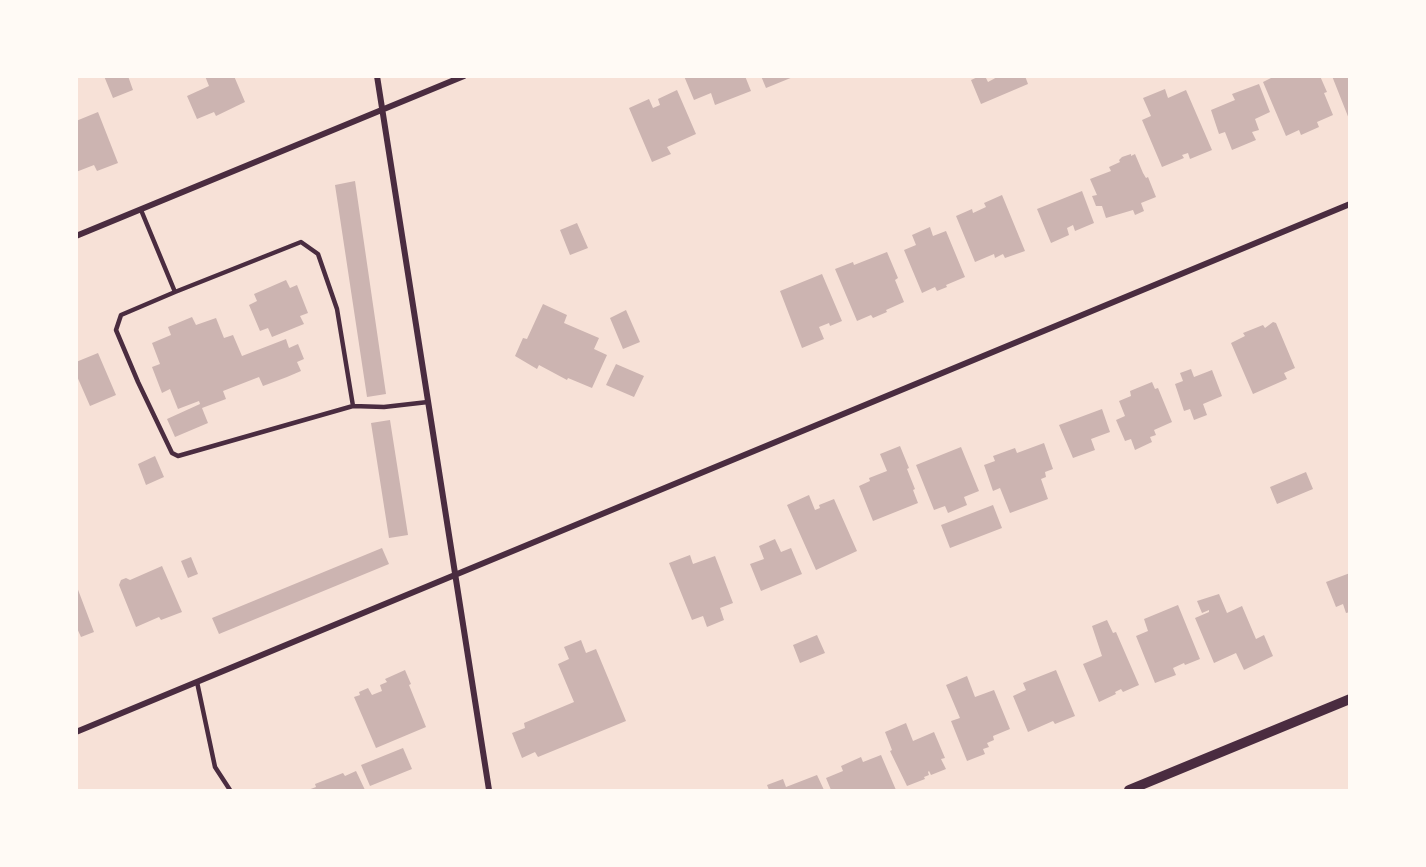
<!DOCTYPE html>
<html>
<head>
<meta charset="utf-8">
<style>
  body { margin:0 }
  #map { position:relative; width:1426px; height:867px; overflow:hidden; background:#f7e1d7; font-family:Jost,sans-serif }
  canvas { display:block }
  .frame { position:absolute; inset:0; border:78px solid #fffaf5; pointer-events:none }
</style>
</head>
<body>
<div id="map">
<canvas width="1426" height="867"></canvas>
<div class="frame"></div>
</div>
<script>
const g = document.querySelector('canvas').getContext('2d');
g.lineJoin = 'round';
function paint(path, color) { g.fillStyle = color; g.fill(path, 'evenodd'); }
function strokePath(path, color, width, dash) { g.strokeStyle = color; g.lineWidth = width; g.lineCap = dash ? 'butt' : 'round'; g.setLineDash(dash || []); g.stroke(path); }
paint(new Path2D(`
  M104,76H128L133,90L113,98Z
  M205,76H234L245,102L216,116L214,112L197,119L187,96L209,86Z
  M684,76H745L751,91L715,105L711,93L694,100Z
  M761,76H793V77L766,88Z
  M980,76H985L988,82L999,76H1025L1028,84L981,104L971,80Z
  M1275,76H1320L1327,92L1324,93L1333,115L1317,122L1319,127L1301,135L1299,130L1286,136L1263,82Z
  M1332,76H1350V119H1349Z
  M1259,84L1270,112L1255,119L1259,130L1252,132L1256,140L1232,150L1225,132L1219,134L1211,110L1235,100L1232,94Z
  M1165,89L1168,98L1186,90L1212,150L1190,159L1188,153L1182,155L1184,158L1162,167L1142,120L1151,116L1143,98Z
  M677,90L696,134L667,147L671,154L652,162L629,108L649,99L653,108L660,105L658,99Z
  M98,112L118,163L97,171L94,165L76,172V121Z
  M1131,154V156L1135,154L1143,173L1146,178L1148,177L1156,197L1141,203L1144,211L1135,215L1133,210L1106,218L1102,206H1096L1092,196L1097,195L1090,179L1111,171L1109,167L1120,162L1119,160L1122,157Z
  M355,181L386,394L367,397L335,185Z
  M1082,191L1094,223L1075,231L1073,225L1067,228L1069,235L1051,243L1037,209Z
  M1002,195L1025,251L1005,258L1003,254L995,258L994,254L975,262L956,216L972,209L973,213L986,207L984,203Z
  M577,223L588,248L570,255L560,230Z
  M930,227L933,236L946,231L965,277L946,285L947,287L937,291L935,287L922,293L904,250L916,245L912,235Z
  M887,252L898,278L895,280L904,302L886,310L887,312L873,318L871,315L857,321L835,269L853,262L854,265Z
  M822,274L842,321L830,326L829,323L819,327L824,339L802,348L780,291Z
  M286,280L290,288L297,285L308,313L300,316L304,324L272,337L268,328L260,331L249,305L257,301L254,294Z
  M543,304L567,315L564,323L599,338L594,349L607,355L592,388L568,378L567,380L539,365L537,369L515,356L523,338L527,339Z
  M626,310L640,342L623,349L610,318Z
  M192,317L196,325L216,318L224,338L233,335L242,356L286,339L289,348L298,344L304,359L297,362L301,371L287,377L263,386L259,377L223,391L226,399L202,408L208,423L175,437L167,419L200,404L199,401L178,409L170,389L162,393L152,367L160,364L152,343L171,335L168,327Z
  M1273,322L1276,323L1295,368L1284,373L1287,379L1253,394L1231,343L1245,336L1243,333L1263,325L1265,328Z
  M98,353L116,395L90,406L76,374V362Z
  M616,364L644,376L634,397L606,385Z
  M1191,369L1194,377L1212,370L1222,396L1203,404L1207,415L1194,420L1190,409L1184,411L1175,384L1183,381L1180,373Z
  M1152,382L1155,389L1158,388L1172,422L1154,430L1156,435L1150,437L1152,442L1135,450L1131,439L1125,441L1116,420L1125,416L1119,401L1131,396L1130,391Z
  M1102,409L1110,432L1091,439L1095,450L1073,458L1059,425Z
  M390,420L408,535L389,538L371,423Z
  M1044,443L1053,469L1045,472L1046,477L1041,479L1048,499L1010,513L1000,488L993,491L984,465L995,461L993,456L1015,448L1017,453Z
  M900,446L909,468L907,469L915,489L913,490L918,503L873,521L859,486L870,481L869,478L887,471L880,454Z
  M961,447L979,491L964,497L967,505L948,513L945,506L934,510L916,465Z
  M155,456L164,477L146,485L138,464Z
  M1306,472L1313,489L1277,504L1270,487Z
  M809,495L815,510L820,508L819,505L834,499L857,551L816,570L787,505Z
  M993,505L1002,528L950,548L941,525Z
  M775,539L781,552L791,548L802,574L761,591L750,564L764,559L759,546Z
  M382,548L389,564L219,634L212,618Z
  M690,555L693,564L715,556L733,603L720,608L724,620L707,627L703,616L692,620L669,563Z
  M191,557L198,574L188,578L181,561Z
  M162,566L182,612L161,620L159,617L136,627L119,585L121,580L126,578L130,580Z
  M1350,573V612L1346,613L1343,604L1336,607L1326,582Z
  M77,587L94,632L81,637L76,626Z
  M1219,594L1227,613L1242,606L1256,639L1264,635L1273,656L1244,670L1236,653L1214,663L1195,618L1209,612V610L1202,613L1197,601Z
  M1178,605L1200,659L1185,665L1184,663L1173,668L1176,675L1155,683L1136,636L1148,631L1144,619Z
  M1107,620L1113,633L1116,632L1139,685L1123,692L1121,689L1115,692L1116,694L1099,702L1083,664L1102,656L1092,626Z
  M817,635L825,653L800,663L793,645Z
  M581,640L586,653L596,649L626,721L538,757L535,752L522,758L512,733L525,728L524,723L574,702L558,664L569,659L564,647Z
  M405,670L411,684L409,685L426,727L376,748L354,697L360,695L359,692L368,688L372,695L382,691L380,685L387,682L385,679Z
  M1056,670L1075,716L1055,724L1053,721L1028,732L1013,696L1026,690L1023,683Z
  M967,676L975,697L994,690L1010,729L993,736L994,740L987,743L989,747L983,749L985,754L967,761L951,721L960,718L946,685Z
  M906,723L913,741L934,732L945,758L941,759L946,769L931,775L929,771L928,772L929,775L924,777L925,779L907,786L890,751L892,750L885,732Z
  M403,748L412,769L370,786L361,765Z
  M881,755L896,790H831L826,778L843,771L841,766L861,757L863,762Z
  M356,771L365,790H308L316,787L315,784L343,773L345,776Z
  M817,775L824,790H769L767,785L783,779L786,787Z`), '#ccb4b1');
strokePath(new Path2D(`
  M141,210L175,292L301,242L318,254L337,309L353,406L384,407L428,402
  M175,292L121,315L116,330L138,382L172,453L178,456L353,406
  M197,682L215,767L230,790`), '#4a2c40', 4.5);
strokePath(new Path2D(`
  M377,76L489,790
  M76,236L464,76
  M76,732L1350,204`), '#4a2c40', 6);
strokePath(new Path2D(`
  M1129,790L1350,699`), '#4a2c40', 10);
</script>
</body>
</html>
